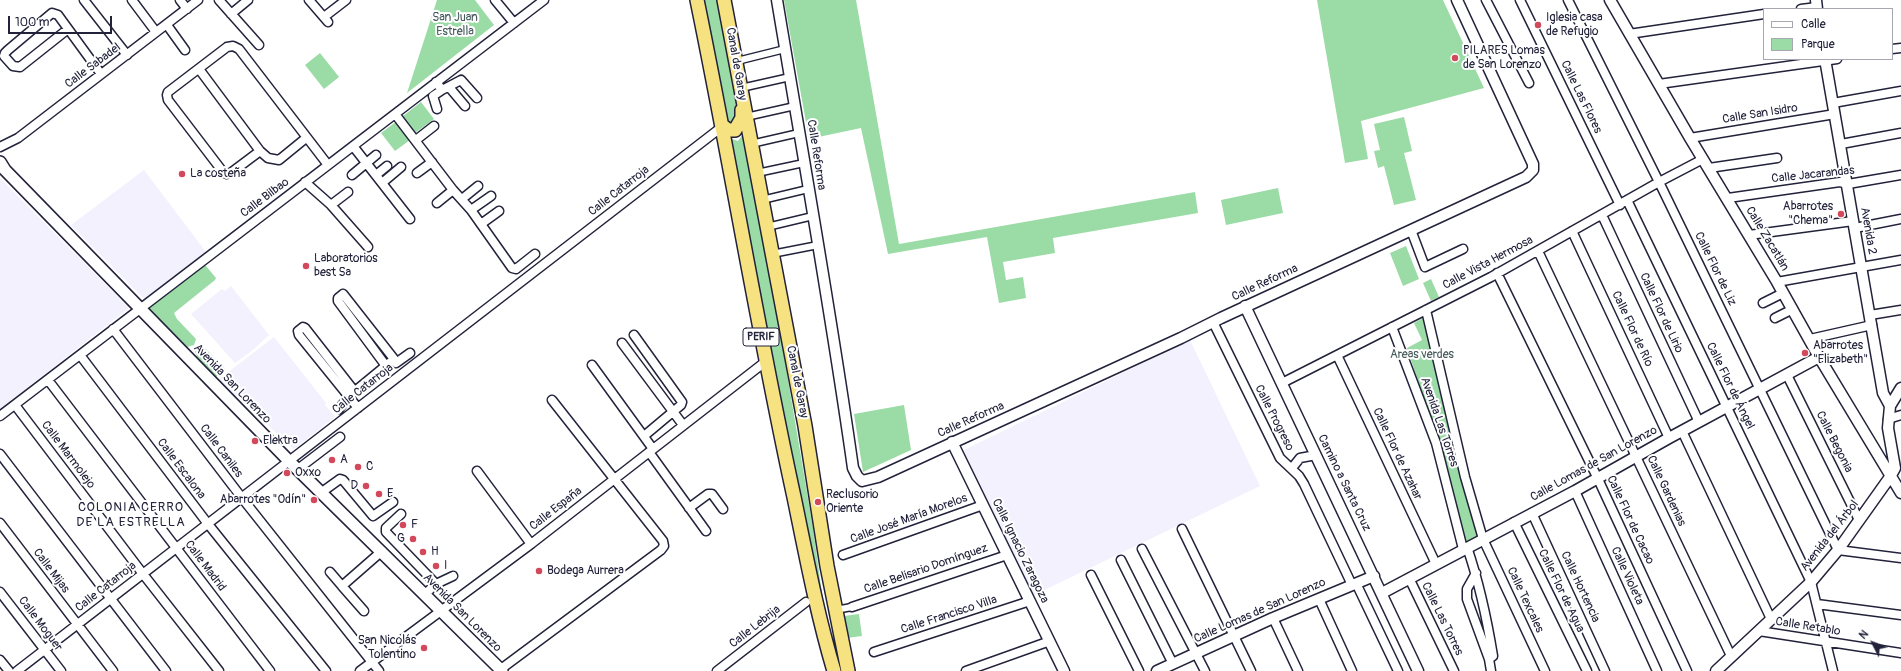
<!DOCTYPE html>
<html>
<head>
<meta charset="utf-8">
<style>
  body { margin:0 }
  #map { position:relative; width:1901px; height:671px; overflow:hidden; background:#fff; font-family:Pangolin,sans-serif }
  canvas { display:block }
  .legend { position:absolute; left:1763px; top:8px; width:130px; height:52px; box-sizing:border-box; background:#fff; border:1px solid #a7a7b1; margin:0; padding:5px 7px; list-style:none; font-size:12px; color:#22223b }
  .legend li { display:flex; align-items:center; gap:8px; height:20px }
  .legend b { width:20px; border:1px solid #a7a7b1 }
  .north { position:absolute; left:1853px; top:623px; width:40px; height:40px; -webkit-text-stroke:3px #fff; paint-order:stroke; rotate:312deg; font-size:11px; font-weight:700; line-height:16px; text-align:center; color:#22223b }
  .north::after { content:''; display:block; margin:auto; width:14px; height:18px; background:#22223b; clip-path:polygon(50% 0,100% 100%,50% 72%,0 100%) }
  .scale { position:absolute; left:8px; top:16px; width:104px; height:18px; box-sizing:border-box; border:2px solid #22223b; border-top:0; padding-left:5px; font-size:12px; line-height:14px; white-space:nowrap; color:#22223b; -webkit-text-stroke:3px #fff; paint-order:stroke }
</style>
</head>
<body>
<div id="map">
<canvas width="1901" height="671"></canvas>
<ul class="legend">
<li><b style="height:5px;background:#fff"></b>Calle</li>
<li><b style="height:11px;background:#9bdca6"></b>Parque</li>
</ul>
<div class="north">N</div>
<div class="scale">100 m</div>
</div>
<script>
const g = document.querySelector('canvas').getContext('2d');
g.lineJoin = 'round';
function paint(path, color) { g.fillStyle = color; g.fill(path, 'evenodd'); }
function strokePath(path, color, width, dash) { g.strokeStyle = color; g.lineWidth = width; g.lineCap = dash ? 'butt' : 'round'; g.setLineDash(dash || []); g.stroke(path); }
function drawText(font, color, halo, rows, align = 'center') {
  g.font = font + ' Pangolin,sans-serif'; g.lineWidth = 4; g.setLineDash([]); g.textBaseline = 'middle'; g.strokeStyle = halo; g.fillStyle = color; for (const [text, x, y, turn = 0] of rows) {
    g.save(); g.translate(x, y); g.rotate((+turn || 0) * Math.PI / 180); g.textAlign = isNaN(turn) ? turn : align; if (halo) g.strokeText(text, 0, 0); g.fillText(text, 0, 0); g.restore();
  }
}
paint(new Path2D(`
  M144,170L206,252L144,299L71,225Z
  M0,178L129,308L0,409Z
  M231,286L269,335L254,349L235,363L191,314L222,289L225,291Z
  M274,337L326,403L325,405L335,417L294,449L218,380Z
  M1190,340L1260,486L1032,596L962,451Z`), '#f2f1fd');
paint(new Path2D(`
  M437,0H475L494,25L407,93Z
  M701,0H719L732,61L738,123L727,124Z
  M784,0H856L899,244L1195,192L1198,213L1053,238L1055,253L1003,262L1006,280L1023,277L1026,298L999,303L987,237L888,254L861,128L809,139Z
  M1317,0H1443L1484,88L1361,121L1368,159L1345,163Z
  M320,53L339,77L324,89L305,65Z
  M421,102L434,119L415,133L403,116Z
  M1404,117L1412,151L1404,153L1416,200L1394,205L1384,166L1378,168L1374,151L1380,150L1374,124Z
  M397,121L410,140L395,151L381,133Z
  M746,130L813,528L824,608L805,530L727,133L732,139L738,141Z
  M1278,188L1283,213L1226,225L1221,200Z
  M1406,246L1419,279L1403,286L1390,253Z
  M203,265L206,266L216,278L215,280L174,313L177,319L196,339L194,345L187,347L150,309V306Z
  M1431,279L1439,297L1431,301L1423,283Z
  M1425,317L1472,516L1483,537L1466,546L1435,432L1407,348L1422,340L1414,323Z
  M199,347L206,349L225,369L216,377L197,357L195,351Z
  M904,405L911,450L863,472L854,414Z
  M859,614L862,636L847,638L844,616Z`), '#9bdca6');
const pedestrian = new Path2D(`
  M737,61L785,49
  M741,88L790,77
  M746,117L795,106
  M751,144L799,133
  M757,173L804,163
  M762,200L808,189
  M767,227L813,216
  M772,254L818,245
  M835,610L852,607`);
const minor = new Path2D(`
  M84,0L127,55
  M132,0L156,32
  M180,0L187,9
  M219,0L259,45
  M309,0L328,22
  M495,0L514,23
  M1486,0L1529,83
  M1520,0L1620,205
  M1568,0L1659,182L1838,550L1901,558
  M1801,9L1817,7
  M231,14L248,0
  M324,17L346,0
  M167,25L185,50
  M68,29L20,67L13,66L4,56L5,53L8,50L52,13L58,15L101,74
  M1629,34L1764,14
  M1892,49L1901,48
  M199,69L260,151L268,158L279,160L306,138
  M436,82L442,90L461,80L477,98
  M1659,84L1837,59
  M449,87L465,106
  M1833,103L1901,91
  M437,109L433,96L442,90
  M395,114L453,190L471,210L512,268L516,269L535,254
  M1690,138L1835,114
  M416,140L434,126
  M1841,144L1901,133
  M353,146L410,219
  M0,147L18,138L198,0
  M260,151L232,172L227,174L223,172L168,100L167,95L168,92L227,47L233,46L239,49L328,165
  M1709,168L1777,158
  M417,173L432,162
  M352,175L376,155
  M376,175L387,166
  M305,182L331,205L368,247
  M382,183L401,167
  M1728,198L1840,182L1848,184L1901,175
  M462,199L478,186
  M1627,200L1811,582L1833,671
  M437,203L453,190
  M331,205L348,192
  M471,210L491,196
  M1602,215L1699,422
  M481,224L499,211
  M1855,228L1901,219
  M1411,230L1425,267L1463,249
  M1572,231L1669,438
  M1749,235L1853,221
  M1538,251L1731,656
  M1497,273L1598,479L1687,671
  M1777,282L1901,260
  M1763,303L1783,293
  M1426,310L1465,477L1483,539L1545,671
  M1870,315L1901,310
  M1775,318L1793,309
  M1213,322L1280,458L1299,476L1304,484L1352,585
  M1392,327L1436,443L1463,549
  M113,329L242,498L379,671
  M634,335L682,402L681,405L644,436
  M1810,339L1872,325
  M622,343L683,425
  M80,355L208,524L326,671
  M1337,355L1436,564
  M396,363L410,353
  M592,365L653,449
  M1787,375L1859,520
  M48,380L270,671
  M1282,383L1491,277L1659,182L1703,159
  M355,392L305,328L303,327L298,331L299,335L358,408
  M15,405L143,574L219,671
  M339,409L349,396L394,359L343,294L338,298V301L386,366
  M0,416L544,0
  M1888,419L1901,415
  M1682,431L1771,619
  M649,452L706,531
  M0,454L166,671
  M1292,468L1300,458L1316,455
  M298,469L340,437
  M477,471L531,544
  M1575,491L1657,671
  M322,492L340,479L343,480L373,516L393,502
  M689,508L708,494H712L723,509
  M1532,513L1605,671
  M401,514L386,528V532L436,584
  M1514,522L1587,671
  M0,523L113,671
  M1182,529L1251,671
  M1467,547C1479,582 1487,619 1493,656L1489,659
  M1142,549L1205,671
  M843,555L983,505
  M1121,560L1173,664
  M330,572L342,586
  M1476,573L1467,589V599L1489,659L1491,671
  M1091,575L1139,671
  M1409,578L1454,671
  M1356,583L1398,671
  M0,592L61,671
  M425,594L436,584L453,576
  M1319,599L1352,671
  M1817,604L1901,615
  M852,607L1007,555
  M364,611L342,586L382,551
  M1273,618L1298,671
  M1759,631L1901,653
  M874,652L1030,601
  M0,660L9,671
  M501,669L661,550L664,546L663,541L552,400
  M17,671L723,126
  M360,671L531,544L765,362
  M717,671L806,602
  M966,671L1050,641`);
const tertiary = new Path2D(`
  M777,0C803,156 831,312 853,468L857,476L862,481L878,477L1181,338L1221,318L1526,177L1533,170V164L1457,0
  M1610,0L1690,138L1777,282L1819,357L1901,493
  M1816,0L1817,9
  M1825,59L1883,393L1890,406
  M1245,306L1418,671
  M952,442L1064,671
  M1382,593L1575,491L1669,438L1819,357
  M1157,671L1273,618L1374,576
  M1716,671L1811,582L1838,550L1890,477L1895,468L1888,428L1890,406L1901,388`);
const secondary = new Path2D(`
  M0,162L5,170L289,461L502,671`);
const trunk = new Path2D(`
  M697,0C731,165 758,332 794,497C806,555 817,614 834,671
  M724,0L805,426L827,566L848,671
  M723,126L728,130H735L742,118V110`);
strokePath(pedestrian, '#22223b', 9);
strokePath(minor, '#22223b', 11);
strokePath(tertiary, '#22223b', 13);
strokePath(secondary, '#22223b', 14);
strokePath(trunk, '#22223b', 16);
strokePath(pedestrian, '#fff', 6);
strokePath(minor, '#fff', 8);
strokePath(tertiary, '#fff', 10);
strokePath(secondary, '#fff', 11);
strokePath(trunk, '#f7e281', 13);
for (const [x, y, r, color] of [
  [1538,25,4,"#d1495b"],
  [1455,58,4,"#d1495b"],
  [182,174,4,"#d1495b"],
  [1841,214,4,"#d1495b"],
  [306,266,4,"#d1495b"],
  [1805,353,4,"#d1495b"],
  [255,441,4,"#d1495b"],
  [332,460,4,"#d1495b"],
  [358,467,4,"#d1495b"],
  [287,473,4,"#d1495b"],
  [366,486,4,"#d1495b"],
  [379,494,4,"#d1495b"],
  [314,500,4,"#d1495b"],
  [818,502,4,"#d1495b"],
  [403,525,4,"#d1495b"],
  [413,539,4,"#d1495b"],
  [423,552,4,"#d1495b"],
  [436,566,4,"#d1495b"],
  [539,571,4,"#d1495b"],
  [424,648,4,"#d1495b"]
]) { const dot = new Path2D(); dot.arc(x, y, r, 0, 2 * Math.PI); g.fillStyle = color; g.fill(dot); strokePath(dot, '#fff', 1.5); }
for (const [x, y, w] of [
  [761,337,36]
]) { const box = new Path2D(); box.roundRect(x - w / 2, y - 9, w, 18, 3); g.fillStyle = '#fff'; g.fill(box); strokePath(box, '#22223b', 1); }
drawText('bold 11px', '#22223b', null, [
  ["PERIF",761,337]
]);
drawText('12px', '#465a5b', '#fff', [
  ["San Juan",455,18],
  ["Estrella",455,32],
  ["Areas verdes",1422,355]
]);
drawText('12px', '#22223b', '#fff', [
  ["Iglesia casa",1546,18],
  ["de Refugio",1546,32],
  ["PILARES Lomas",1463,51],
  ["de San Lorenzo",1463,65],
  ["La costeña",190,174],
  ["Abarrotes",1833,207,"right"],
  ["\"Chema\"",1833,221,"right"],
  ["Laboratorios",314,259],
  ["best Sa",314,273],
  ["Abarrotes",1813,346],
  ["\"Elizabeth\"",1813,360],
  ["Elektra",263,441],
  ["A",340,460],
  ["C",366,467],
  ["Oxxo",295,473],
  ["D",358,486,"right"],
  ["E",387,494],
  ["Reclusorio",826,495],
  ["Oriente",826,509],
  ["Abarrotes \"Odín\"",306,500,"right"],
  ["F",411,525],
  ["G",405,539,"right"],
  ["H",431,552],
  ["I",444,566],
  ["Bodega Aurrera",547,571],
  ["San Nicolás",416,641,"right"],
  ["Tolentino",416,655,"right"]
], 'left');
drawText('12px', '#22223b', '#fff', [
  ["Canal de Garay",736,64,80],
  ["Calle Sabadel",93,66,-37],
  ["Calle Las Flores",1581,97,64],
  ["Calle San Isidro",1760,114,-9],
  ["Calle Reforma",816,155,81],
  ["Calle Jacarandas",1813,175,-6],
  ["Calle Catarroja",619,191,-38],
  ["Calle Bilbao",265,198,-37],
  ["Avenida 2",1868,231,80],
  ["Calle Zacatlán",1767,239,59],
  ["Calle Vista Hermosa",1488,263,-28],
  ["Calle Flor de Liz",1715,269,64],
  ["Calle Reforma",1265,283,-25],
  ["Calle Flor de Lirio",1661,313,65],
  ["Calle Flor de Río",1632,329,65],
  ["Canal de Garay",797,382,79],
  ["Avenida San Lorenzo",232,384,46],
  ["Calle Flor de Ángel",1730,386,64],
  ["Calle Catarroja",363,389,-38],
  ["Calle Progreso",1274,418,63],
  ["Calle Reforma",971,420,-24],
  ["Avenida Las Torres",1439,422,71],
  ["Calle Begonia",1834,442,63],
  ["Calle Caniles",221,451,53],
  ["Calle Flor de Azahar",1397,454,65],
  ["Calle Marmolejo",68,455,53],
  ["Calle Lomas de San Lorenzo",1594,464,-29],
  ["Calle Escalona",181,469,53],
  ["Camino a Santa Cruz",1344,483,64],
  ["Calle Gardenias",1666,491,65],
  ["Calle España",556,509,-38],
  ["Calle José María Morelos",909,519,-20],
  ["Calle Flor de Cacao",1630,520,65],
  ["Avenida del Árbol",1830,536,-52],
  ["Calle Ignacio Zaragoza",1020,551,64],
  ["Calle Madrid",205,566,53],
  ["Calle Belisario Domínguez",926,569,-19],
  ["Calle Mijas",51,571,53],
  ["Calle Violeta",1627,576,65],
  ["Calle Catarroja",106,587,-38],
  ["Calle Hortencia",1580,587,65],
  ["Calle Flor de Agua",1561,591,64],
  ["Calle Texcales",1525,600,65],
  ["Calle Lomas de San Lorenzo",1260,611,-24],
  ["Avenida San Lorenzo",462,613,45],
  ["Calle Francisco Villa",949,615,-18],
  ["Calle Las Torres",1442,619,64],
  ["Calle Moguer",40,624,53],
  ["Calle Lebrija",755,627,-38],
  ["Calle Retablo",1808,627,9]
]);
g.letterSpacing = '1px';
drawText('13px', '#22223b', '#fff', [
  ["COLONIA CERRO",131,508],
  ["DE LA ESTRELLA",131,523]
]);
g.letterSpacing = '0px';
</script>
</body>
</html>
